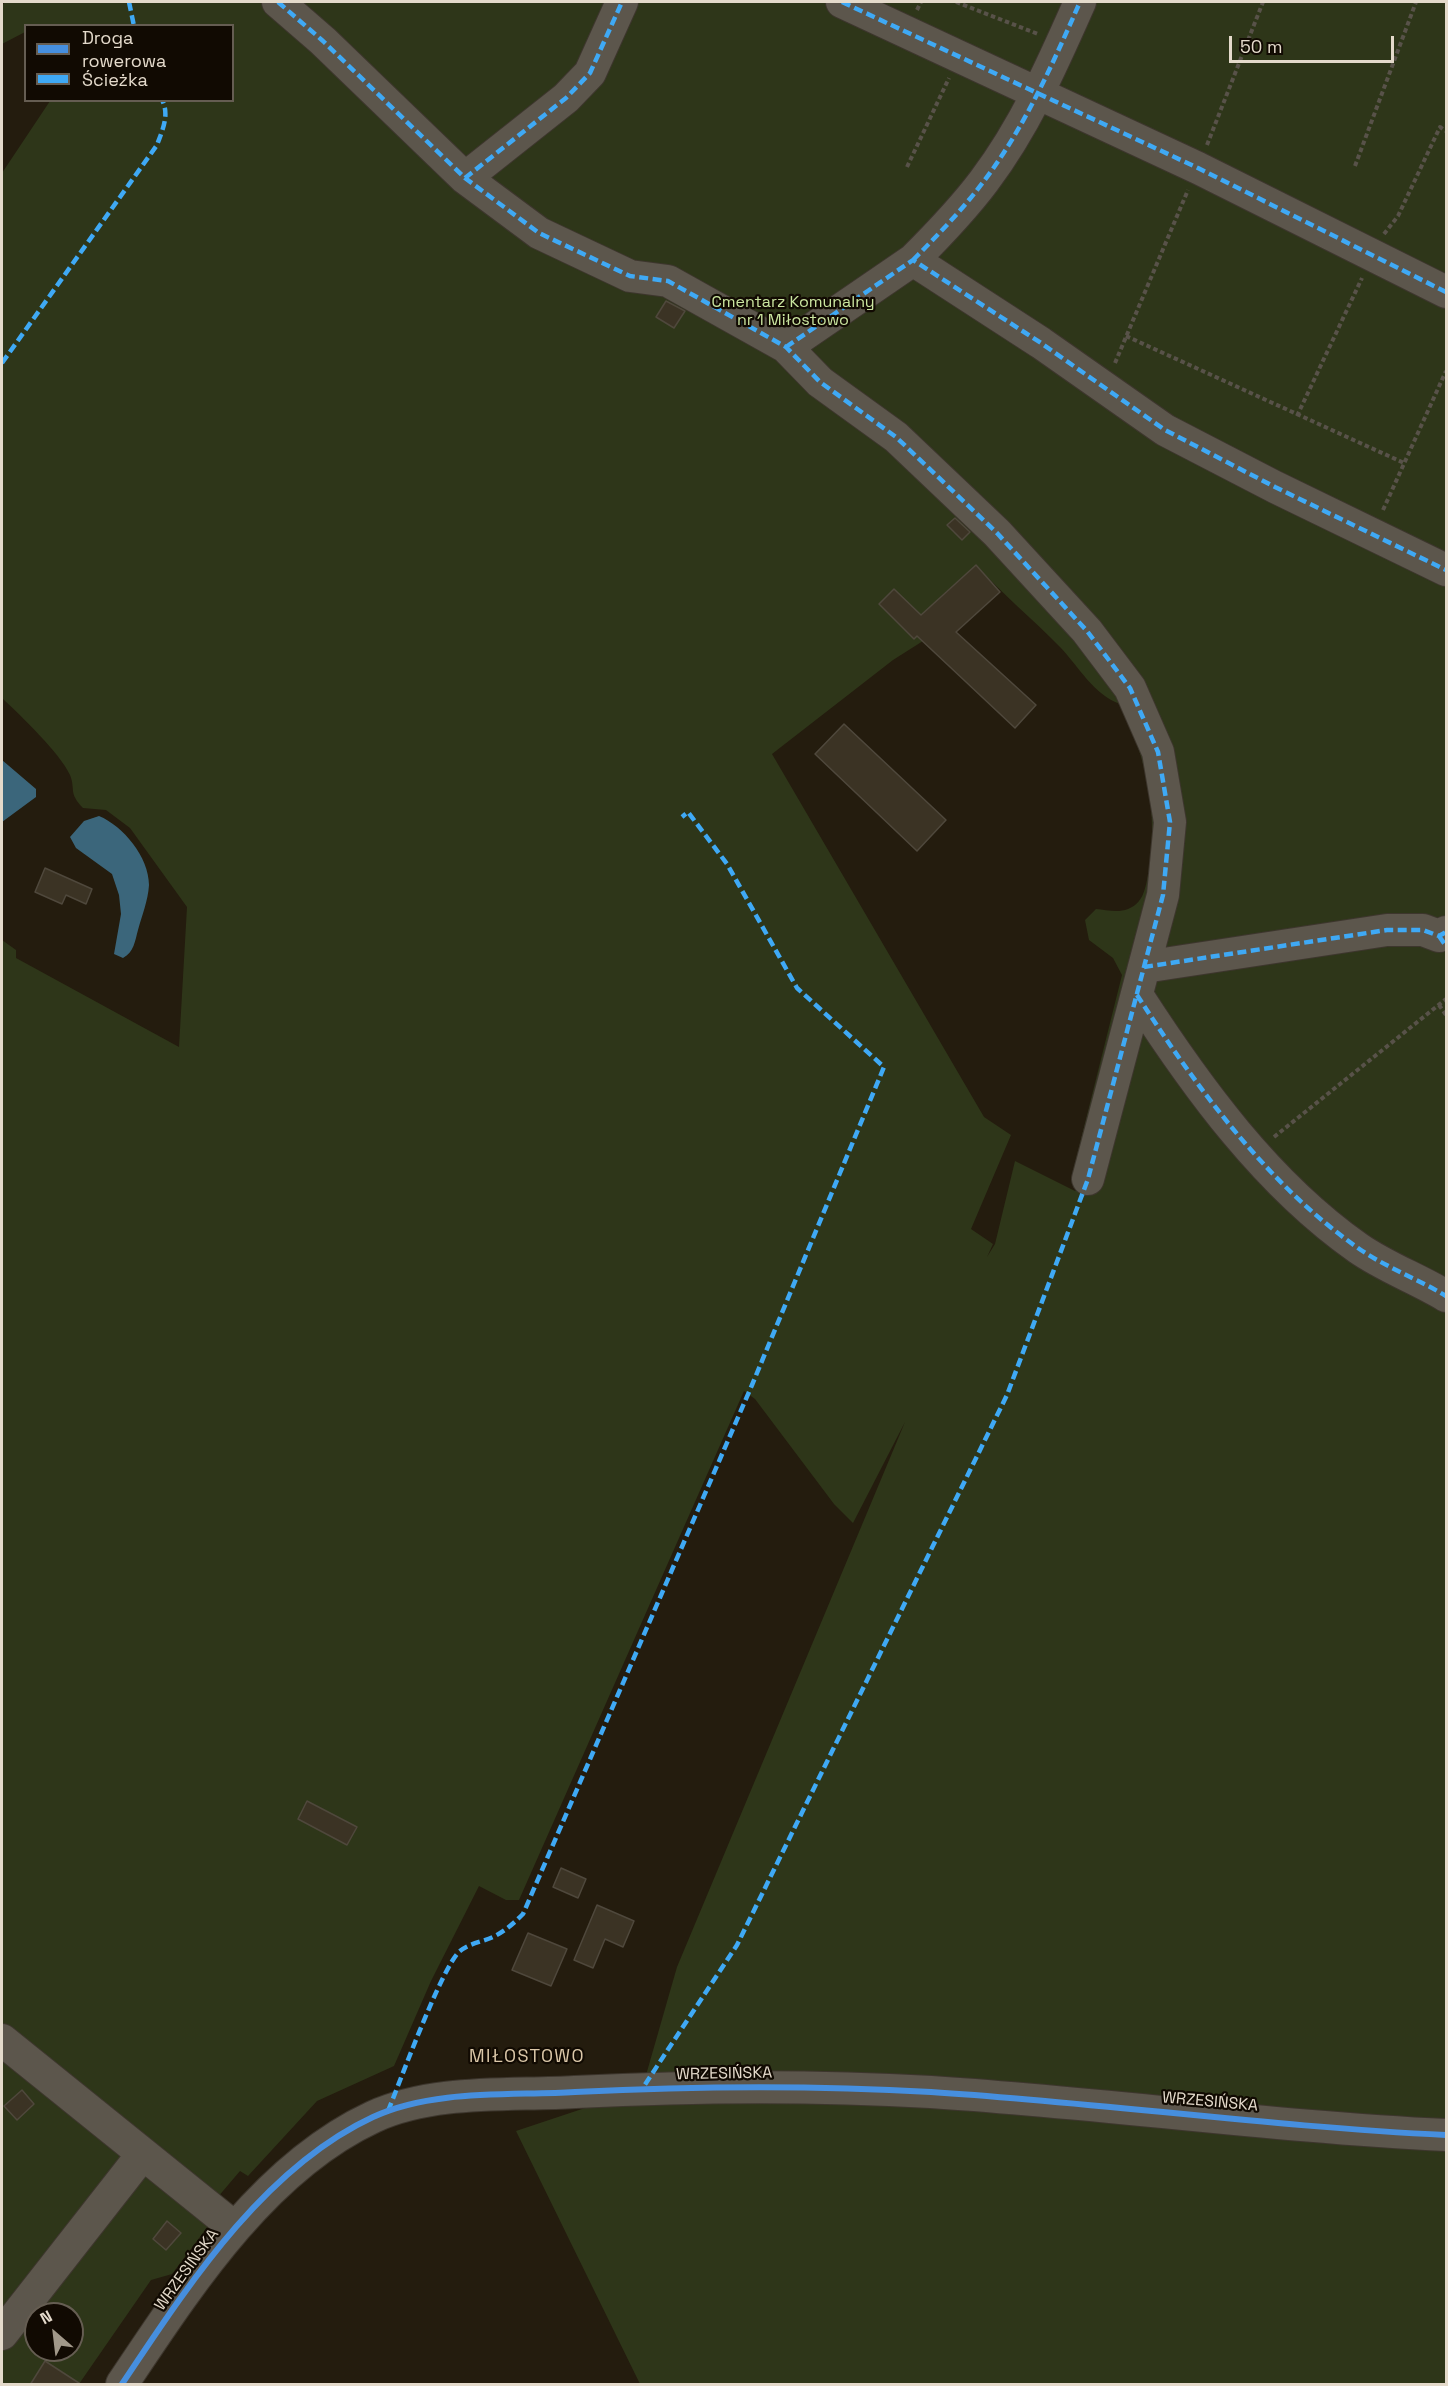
<!DOCTYPE html>
<html>
<head>
<meta charset="utf-8">
<style>
  body { margin:0 }
  #map { position:relative; width:1448px; height:2386px; overflow:hidden; background:#241c0e; font-family:"Space Grotesk",sans-serif }
  canvas { display:block }
  .frame { position:absolute; inset:0; border:3px solid #e4dacb; pointer-events:none }
  .legend { position:absolute; left:24px; top:24px; width:210px; height:78px; box-sizing:border-box; background:#110a02; border:2px solid #655d52; margin:0; padding:8px 10px; list-style:none; font-size:18px; color:#e4dacb }
  .legend li { display:flex; align-items:center; gap:12px; height:30px }
  .legend b { width:30px; border:2px solid #655d52 }
  .north { position:absolute; left:24px; top:2302px; width:60px; height:60px; box-sizing:border-box; background:#110a02; border:2px solid #655d52; border-radius:50%; rotate:332deg; font-size:16px; font-weight:700; line-height:24px; text-align:center; color:#e4dacb }
  .north::after { content:''; display:block; margin:auto; width:21px; height:27px; background:#a19889; clip-path:polygon(50% 0,100% 100%,50% 72%,0 100%) }
  .scale { position:absolute; left:1229px; top:36px; width:165px; height:27px; box-sizing:border-box; border:3px solid #e4dacb; border-top:0; padding-left:8px; font-size:18px; line-height:21px; white-space:nowrap; color:#e4dacb; -webkit-text-stroke:4px #110a02; paint-order:stroke }
</style>
</head>
<body>
<div id="map">
<canvas width="1448" height="2386"></canvas>
<div class="frame"></div>
<ul class="legend">
<li><b style="height:8px;background:#468fdf"></b>Droga rowerowa</li>
<li><b style="height:8px;background:#3fa9f5"></b>Ścieżka</li>
</ul>
<div class="north">N</div>
<div class="scale">50 m</div>
</div>
<script>
const g = document.querySelector('canvas').getContext('2d');
g.lineJoin = 'round';
function paint(path, color) { g.fillStyle = color; g.fill(path, 'evenodd'); }
function strokePath(path, color, width, dash) { g.strokeStyle = color; g.lineWidth = width; g.lineCap = dash ? 'butt' : 'round'; g.setLineDash(dash || []); g.stroke(path); }
function drawText(font, color, halo, rows, align = 'center') {
  g.font = font + ' "Space Grotesk",sans-serif'; g.lineWidth = 4.5; g.setLineDash([]); g.textBaseline = 'middle'; g.strokeStyle = halo; g.fillStyle = color; for (const [text, x, y, turn = 0] of rows) {
    g.save(); g.translate(x, y); g.rotate((+turn || 0) * Math.PI / 180); g.textAlign = isNaN(turn) ? turn : align; if (halo) g.strokeText(text, 0, 0); g.fillText(text, 0, 0); g.restore();
  }
}
paint(new Path2D(`
  M5,2H1446V2384H640L516,2131L642,2089L677,1967L905,1422L853,1523L834,1504L755,1399L744,1391L519,1900H506L479,1886L431,1981L394,2066L317,2101L248,2176L240,2171L200,2218L209,2225L172,2274L151,2280L79,2384H2V940L16,950V958L179,1047L187,907L130,828L106,810L83,808C68,792 76,791 70,775C60,753 20,715 2,698V173L50,101L232,100V26H26L25,32L2,44V6ZM976,565C1002,594 1033,619 1060,647C1079,667 1094,695 1120,704C1147,758 1159,816 1148,875C1145,890 1143,903 1128,909C1118,913 1106,910 1096,909L1085,920L1089,940L1113,958L1122,975L1072,1175L1093,1181L1075,1191L1015,1161L995,1244L987,1257L993,1244L971,1229L1011,1135L984,1117L772,754L893,660L923,641L939,598ZM36,2314H72V2350H36Z`), '#2e3619');
paint(new Path2D(`
  M2,760L36,789V797L2,822Z
  M99,816C123,826 149,857 149,885C148,901 142,915 138,930C135,941 134,952 123,958L114,954L121,914L119,895L112,874L76,848L70,837L84,821Z`), '#3b667b');
const building = new Path2D(`
  M666,301L685,311L674,328L656,317Z
  M955,518L970,532L962,540L947,525Z
  M976,565L1000,592L956,632L1036,705L1015,728L917,636L914,639L879,604L894,589L921,615Z
  M844,724L946,820L917,851L815,754Z
  M45,868L92,889L86,904L66,895L62,904L35,892Z
  M307,1801L357,1827L347,1845L298,1819Z
  M561,1868L586,1879L578,1898L553,1887Z
  M597,1905L634,1921L623,1947L605,1939L593,1968L574,1960Z
  M528,1933L567,1949L551,1986L512,1970Z
  M22,2090L34,2104L17,2120L4,2106Z
  M167,2221L181,2233L166,2250L153,2239Z
  M45,2361L82,2385H30Z`);
paint(building, '#3b3324');
strokePath(building, '#4f483c', 1.5);
const minor = new Path2D(`
  M278,2L323,41L465,178L539,233L630,276L668,281L786,347L820,382L896,437L997,533L1087,631L1130,688L1158,752L1170,822L1163,895L1088,1179
  M842,2L1198,168L1446,292
  M465,178L566,98L590,73L622,2
  M913,260C938,235 963,209 984,181C1025,127 1053,63 1080,2
  M786,347L913,260L1041,343L1165,430L1275,487L1446,570
  M1144,967L1387,930H1423L1439,936L1446,932
  M1137,995C1197,1088 1267,1184 1358,1248C1385,1267 1418,1279 1446,1296
  M2,2040L235,2228
  M2,2334L142,2155
  M122,2384C187,2287 263,2168 373,2117C434,2089 510,2096 575,2092C694,2086 812,2085 931,2092C1103,2103 1275,2127 1446,2135`);
strokePath(minor, '#3d362d', 34);
strokePath(new Path2D(`
  M956,2L1038,34
  M917,10L921,2
  M1207,145L1263,2
  M1355,166L1416,2
  M907,167L949,78
  M1384,234L1398,216L1440,127L1446,131
  M1126,336L1404,463
  M1115,363L1188,190
  M1297,416L1362,278
  M1383,510L1446,371
  M1439,1005L1446,1015
  M1274,1137L1446,999`), '#585249', 4, [4.5, 3]);
strokePath(minor, '#5c564c', 32);
strokePath(new Path2D(`
  M129,2L134,26
  M278,2L323,41L465,178L539,233L630,276L668,281L786,347L820,382L896,437L997,533L1087,631L1130,688L1158,752L1170,822L1163,895L1088,1179L1007,1395L737,1945L642,2089
  M842,2L1198,168L1446,292
  M465,178L566,98L590,73L622,2
  M913,260C938,235 963,209 984,181C1025,127 1053,63 1080,2
  M786,347L913,260L1041,343L1165,430L1275,487L1446,570
  M2,363L157,145C162,131 170,115 162,100
  M1439,936L1446,946
  M1144,967L1387,930H1423L1439,936L1446,932
  M1137,995C1197,1088 1267,1184 1358,1248C1385,1267 1418,1279 1446,1296
  M388,2111C400,2082 442,1966 460,1951C470,1943 482,1942 493,1937C505,1931 513,1924 523,1914L752,1385L884,1067L797,988L727,864L688,812L682,817`), '#3fa9f5', 4.5, [9, 4.5]);
strokePath(new Path2D(`
  M122,2384C187,2287 263,2168 373,2117C434,2089 510,2096 575,2092C694,2086 812,2085 931,2092C1103,2103 1275,2127 1446,2135`), '#468fdf', 6);
drawText('16px', '#cbe6a0', '#110a02', [
  ["Cmentarz Komunalny",793,303],
  ["nr 1 Miłostowo",793,321]
]);
drawText('16px', '#e4dacb', '#110a02', [
  ["WRZESIŃSKA",724,2074,-1],
  ["WRZESIŃSKA",1210,2102,5],
  ["WRZESIŃSKA",187,2270,-54]
]);
g.letterSpacing = '1.5px';
drawText('18px', '#dcc8a9', '#110a02', [
  ["MIŁOSTOWO",527,2057]
]);
g.letterSpacing = '0px';
</script>
</body>
</html>
